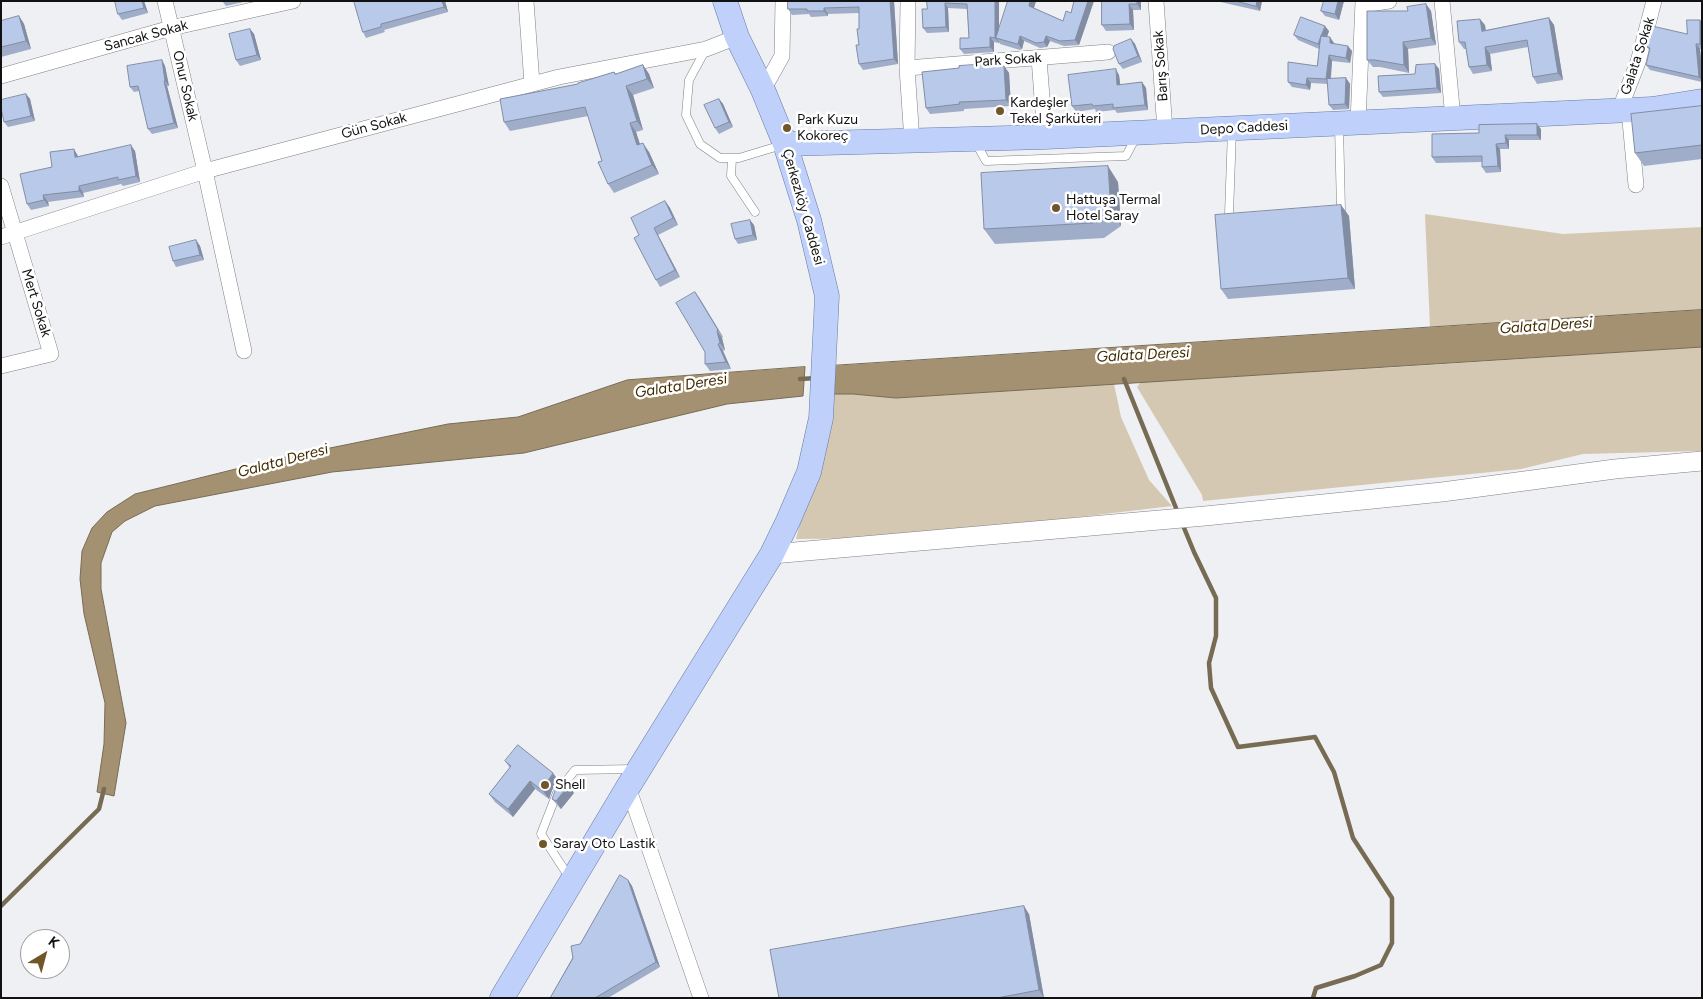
<!DOCTYPE html>
<html>
<head>
<meta charset="utf-8">
<style>
  body { margin:0 }
  #map { position:relative; width:1703px; height:999px; overflow:hidden; background:#eef0f3; font-family:Figtree,sans-serif }
  canvas { display:block }
  .frame { position:absolute; inset:0; border:2px solid #111112; pointer-events:none }
  .north { position:absolute; left:20px; top:929px; width:50px; height:50px; box-sizing:border-box; background:#fff; border:1px solid #a0a0a0; border-radius:50%; rotate:37deg; font-size:14px; font-weight:700; line-height:20px; text-align:center; color:#111112 }
  .north::after { content:''; display:block; margin:auto; width:18px; height:22px; background:#705628; clip-path:polygon(50% 0,100% 100%,50% 72%,0 100%) }
</style>
</head>
<body>
<div id="map">
<canvas width="1703" height="999"></canvas>
<div class="frame"></div>
<div class="north">K</div>
</div>
<script>
const g = document.querySelector('canvas').getContext('2d');
g.lineJoin = 'round';
function paint(path, color) { g.fillStyle = color; g.fill(path, 'evenodd'); }
function strokePath(path, color, width, dash) { g.strokeStyle = color; g.lineWidth = width; g.lineCap = dash ? 'butt' : 'round'; g.setLineDash(dash || []); g.stroke(path); }
function drawText(font, color, halo, rows, align = 'center') {
  g.font = font + ' Figtree,sans-serif'; g.lineWidth = 5; g.setLineDash([]); g.textBaseline = 'middle'; g.strokeStyle = halo; g.fillStyle = color; for (const [text, x, y, turn = 0] of rows) {
    g.save(); g.translate(x, y); g.rotate((+turn || 0) * Math.PI / 180); g.textAlign = isNaN(turn) ? turn : align; if (halo) g.strokeText(text, 0, 0); g.fillText(text, 0, 0); g.restore();
  }
}
paint(new Path2D(`
  M1425,214L1563,234L1702,227V310L1430,327Z
  M1702,347V451L1583,454L1521,469L1203,501L1202,495L1137,387L1141,382L1399,367Z
  M1114,384L1121,417L1149,480L1172,506L902,538L796,539L819,447L826,394H853L896,398Z`), '#d5c8b2');
const water = new Path2D(`
  M1702,310V347L896,398L853,394H826L829,366Z
  M805,367L803,396L727,404L524,453L332,472L155,506L125,521L112,532L101,563V589L126,723L114,796L97,792L104,744L105,703L84,614L80,579L82,551L92,528L107,512L135,494L276,459L448,424L518,417L627,380Z`);
paint(water, '#a49171');
strokePath(water, '#786b54', 1);
strokePath(new Path2D(`
  M800,379L817,378
  M1124,379L1178,513
  M1182,523L1194,552L1216,598V636L1209,663L1211,688L1238,747L1315,737L1334,772L1353,838L1392,898V943L1381,965L1355,976L1316,988L1313,998
  M1,906L99,809L104,789`), '#786b54', 4.5);
const service = new Path2D(`
  M706,49L689,80L686,115L700,144L720,158H739L782,145
  M1339,126L1341,210
  M976,143L986,161L1126,156L1136,137
  M732,158L731,176L755,212
  M1229,214L1232,130
  M569,877L541,834L557,793L575,770L634,769`);
const minor = new Path2D(`
  M165,1L205,171L244,351
  M526,1L532,84
  M908,1L907,68L912,141
  M1156,1L1165,131
  M1442,1L1453,118
  M1363,5L1389,1
  M1039,58L1045,137
  M907,68L1108,52
  M1,76L171,28L293,1
  M763,90L782,56L783,1
  M1629,110L1636,185
  M1619,111L1638,62L1654,1
  M1358,123L1363,1
  M1,186L51,354L1,366
  M1,237L205,171L559,77L706,49L737,37
  M628,787L701,998`);
const tertiary = new Path2D(`
  M772,554L1205,516L1442,492L1615,469L1702,461`);
const primary = new Path2D(`
  M785,144L1045,137L1652,109L1702,101
  M502,998L628,787L772,554L788,521L809,472L821,418L827,296L809,220L785,144L763,90L737,37L725,1`);
strokePath(service, '#7f8183', 9);
strokePath(minor, '#7f8183', 16);
strokePath(tertiary, '#7f8183', 20);
strokePath(primary, '#667aa7', 25);
strokePath(service, '#fff', 8);
strokePath(minor, '#fff', 15);
strokePath(tertiary, '#fff', 19);
strokePath(primary, '#bfd1fa', 24);
paint(new Path2D(`
  M144,1L148,13L122,20L118,14Z
  M222,1H248L226,6Z
  M354,1H445L448,12L384,30L385,32L366,38L363,32Z
  M894,1L898,64L863,70L859,64V13L828,14V16L811,17L809,14L792,15L788,9Z
  M927,1H999V31L1008,1H1036L1034,8L1063,21L1071,13L1074,1H1094L1079,45L1064,46L1050,41L1047,47L1040,48L1024,41L1022,49L1020,50L1000,44L999,42V43L994,42V52L964,54L960,49L969,38L967,9L948,8L949,32L927,33L923,28L927,9Z
  M1102,1H1141V10H1133L1134,30L1106,31L1102,25Z
  M1216,1H1262L1260,11Z
  M1344,1L1339,20L1325,16L1321,11Z
  M1426,4L1431,11L1436,45L1408,49L1409,73L1380,67H1373L1367,60L1408,11Z
  M19,16L24,24L31,49L1,57V21Z
  M1549,18L1554,25L1563,80L1537,84L1533,77L1528,47L1490,54L1492,71L1473,74L1469,67L1466,49H1464L1459,42L1485,25L1486,30Z
  M1700,20L1702,22V49H1700L1702,71V82L1650,70L1646,65L1650,52L1647,47L1687,34Z
  M250,29L254,34L261,60L240,66L236,60Z
  M1329,31L1327,37L1334,43V44L1352,51L1350,63L1332,61L1331,79L1346,78L1350,84L1349,109L1333,110L1329,105L1328,84L1311,83L1310,90L1292,87L1288,82L1317,66L1319,49L1298,40L1294,35Z
  M1131,39L1135,44L1142,62L1123,69L1119,64Z
  M162,60L165,66L169,86H167L178,128L152,134L148,129L139,91L134,92L130,87Z
  M1435,64L1439,69L1441,93L1383,97L1379,92Z
  M643,65L649,74L654,88L633,95L643,130L636,132L640,144L649,152L659,174L614,193L608,184L602,161L588,116L510,131L504,122L578,84L614,72L616,74Z
  M1004,66L1009,73L1011,106L964,109V111L930,114L926,108L991,67Z
  M1119,75L1120,85L1142,82L1146,88L1148,110L1117,113L1115,110L1096,112L1095,109L1076,112L1072,106Z
  M26,94L30,99L35,121L8,127L4,122Z
  M719,99L723,104L733,127L719,134L715,128Z
  M1702,106V159L1644,166L1635,153Z
  M1541,129V140H1509V149H1500L1501,172L1486,173L1482,167V162L1436,163L1432,157L1479,133Z
  M135,151L140,182L123,186L121,184L83,193L84,197L48,202L49,206L31,210L27,204L52,167L78,156V157Z
  M1118,182L1121,226L1104,238L995,244L984,229Z
  M665,201L670,208L678,225L658,235L680,277L660,287L656,280L639,235Z
  M1341,205L1349,216L1355,289L1228,299L1221,289Z
  M754,225L757,240L738,244L735,239Z
  M196,240L200,246L204,260L176,267L173,261Z
  M695,292L723,337L722,338L725,350L723,351L731,369L710,371L705,364V352Z
  M505,761L559,781L552,790L549,799L535,789L513,817L495,802L489,794L510,768Z
  M574,793L561,809L558,806L552,799Z
  M628,880L632,886L660,967L608,998H550L580,944Z
  M1029,914L1044,998H779Z`), '#9fadc9');
paint(new Path2D(`
  M142,1H144L148,13L144,8Z
  M442,1H445L448,12L444,7Z
  M890,1H894L898,64L894,59Z
  M995,1H999V39L996,38L999,42V43L995,38Z
  M1030,1H1036L1033,11L1029,6Z
  M1088,1H1094L1079,45L1075,40Z
  M1137,1H1141V10L1137,4Z
  M1257,1H1262L1260,11L1256,6Z
  M1338,1H1344L1339,20L1335,14Z
  M945,3L948,8L949,32L946,27Z
  M1129,4L1133,10L1134,30L1130,24Z
  M1426,4L1431,11L1436,45L1431,38Z
  M824,8L828,14V16L824,11Z
  M19,16L24,24L31,49L26,41Z
  M1549,18L1554,25L1563,80L1558,73Z
  M1480,19L1485,25L1486,38L1482,31Z
  M1700,20L1702,22V47L1700,44Z
  M1325,26L1329,31L1322,50L1318,44Z
  M250,29L254,34L261,60L257,55Z
  M1020,36L1024,41L1022,49L1018,44Z
  M1046,36L1050,41L1047,47L1044,42Z
  M990,37L994,42V52L990,47Z
  M1330,37L1334,43L1333,48L1330,43Z
  M1131,39L1135,44L1142,62L1138,56Z
  M1403,42L1408,49L1409,73L1404,65Z
  M1696,44L1700,49L1702,71V81L1699,77Z
  M1348,46L1352,51L1350,63L1346,58Z
  M1485,47L1490,54L1492,71L1487,65Z
  M1329,55L1332,61L1330,84L1326,79Z
  M162,60L165,66L169,86L165,81Z
  M1435,64L1439,69L1441,93L1437,88Z
  M643,65L649,74L654,88L647,79Z
  M1004,66L1009,73L1011,106L1006,100Z
  M1116,69L1119,75L1121,90L1117,85Z
  M1307,78L1311,83L1310,90L1306,85Z
  M1346,78L1350,84L1349,109L1345,104Z
  M164,81L167,86L178,128L174,123Z
  M1142,82L1146,88L1148,110L1145,105Z
  M626,86L633,95L643,130L637,121Z
  M26,94L30,99L35,121L31,116Z
  M719,99L723,104L733,127L729,122Z
  M630,123L636,132L643,154L637,145Z
  M1537,124L1541,129V140L1537,135Z
  M1505,135L1509,140V149L1506,143Z
  M643,143L649,152L659,174L652,165Z
  M1496,144L1500,149L1501,172L1498,166Z
  M131,145L135,151L140,182L136,176Z
  M74,149L78,156L79,164L75,157Z
  M1108,166L1118,182L1121,226L1111,211Z
  M79,186L83,193L84,197L79,191Z
  M43,195L48,202L49,206L44,200Z
  M665,201L670,208L678,225L673,218Z
  M1341,205L1349,216L1355,289L1348,278Z
  M750,220L754,225L757,240L753,235Z
  M654,228L658,235L680,277L675,270Z
  M196,240L200,246L204,260L200,255Z
  M695,292L700,299L723,337L718,330Z
  M717,331L722,338L725,350L720,343Z
  M718,344L723,351L731,369L726,362Z
  M553,773L559,781L552,790L549,799L543,791L547,782Z
  M530,781L535,789L513,817L508,809Z
  M569,785L574,793L561,809L556,801Z
  M628,880L632,886L660,967L656,962Z
  M1024,906L1029,914L1044,998L1039,990Z`), '#828da4');
const building = new Path2D(`
  M115,1H142L144,8L118,14Z
  M354,1H442L444,7L381,24V27L363,32Z
  M788,1H890L894,59L859,64L856,45H859L857,29H859V7L824,8V11H807V9H788Z
  M927,1H995V38L990,37V47L960,49V38H969L967,4L945,3L946,27L923,28L922,9H927Z
  M1008,1H1030L1029,6L1063,21L1066,11L1071,13L1074,1H1088L1075,40L1060,41L1046,36L1044,42L1036,43L1020,36L1018,44H1017L996,38Z
  M1102,1H1137V4H1129L1130,24L1102,25Z
  M1236,1H1257L1256,6Z
  M1324,1H1338L1335,14L1321,11Z
  M1426,4L1431,38L1403,42L1404,65L1375,60H1367V11H1408L1407,7Z
  M19,16L26,41L1,47V21Z
  M1301,17L1325,26L1318,44L1294,35Z
  M1549,18L1558,73L1533,77L1527,40L1485,47L1487,65L1469,67L1465,42H1459L1457,21L1480,19L1482,31Z
  M1687,20H1700V44H1696L1699,77L1646,65L1650,48L1647,47L1652,26L1687,34Z
  M250,29L257,55L236,60L229,34Z
  M1321,36L1330,37V43L1348,46L1346,58L1329,55L1326,79L1307,78L1306,85L1288,82V62L1317,66Z
  M1131,39L1138,56L1119,64L1113,49L1114,46Z
  M162,60L165,81H164L174,123L148,129L138,86L130,87L127,66Z
  M989,64V67L1004,66L1006,100L959,102L960,104L926,108L922,72L959,68V66Z
  M1435,64L1437,88L1379,92L1378,76L1415,74L1416,65Z
  M643,65L647,79L626,86L637,121L630,123L637,145L643,143L652,165L608,184L598,162L602,161L585,107L504,122L500,99L578,84V83L614,72L615,74Z
  M1116,69L1117,85L1142,82L1145,105L1113,108V104L1093,106L1092,104L1072,106L1068,75Z
  M1346,78L1345,104L1329,105L1327,79Z
  M26,94L31,116L4,122L1,108V100Z
  M719,99L729,122L715,128L704,105Z
  M1702,106V145L1635,153L1631,114Z
  M1537,124V135H1505L1506,143L1496,144L1498,166L1482,167V156L1432,157V134L1479,133V125Z
  M131,145L136,176L118,180V177L79,186V191L43,195L44,200L27,204L20,174L52,167L50,152L74,149L75,157Z
  M1108,166L1111,211L1093,223L984,229L981,173Z
  M665,201L673,218L654,228L675,270L656,280L634,238L639,235L631,218Z
  M1341,205L1348,278L1221,289L1215,215Z
  M750,220L753,235L735,239L731,224Z
  M196,240L200,255L173,261L169,247Z
  M695,292L718,330L717,331L720,343L718,344L726,362L705,364V352L676,303Z
  M518,745L553,773L547,782L543,791L530,781L508,809L489,794L511,766L505,761Z
  M562,780L569,785L556,801L552,799L556,788Z
  M620,875L628,880L656,962L595,998H550L573,958L571,946L580,944Z
  M1024,906L1039,990L997,998H779L770,950Z`);
paint(building, '#b9c9ea');
strokePath(building, '#828da4', 1);
for (const [x, y, r, color] of [
  [1000,111,5,"#705628"],
  [787,128,5,"#705628"],
  [1056,208,5,"#705628"],
  [545,785,5,"#705628"],
  [543,844,5,"#705628"]
]) { const dot = new Path2D(); dot.arc(x, y, r, 0, 2 * Math.PI); g.fillStyle = color; g.fill(dot); strokePath(dot, '#fff', 2); }
drawText('14px', '#111112', '#fff', [
  ["Sancak Sokak",146,36,-15],
  ["Galata Sokak",1638,56,-72],
  ["Park Sokak",1008,60,-4],
  ["Barış Sokak",1161,66,-94],
  ["Onur Sokak",185,86,77],
  ["Gün Sokak",374,126,-15],
  ["Depo Caddesi",1244,128,-3],
  ["Çerkezköy Caddesi",803,207,74],
  ["Mert Sokak",36,303,73]
]);
drawText('14px', '#111112', '#fff', [
  ["Kardeşler",1010,103],
  ["Tekel Şarküteri",1010,119],
  ["Park Kuzu",797,120],
  ["Kokoreç",797,136],
  ["Hattuşa Termal",1066,200],
  ["Hotel Saray",1066,216],
  ["Shell",555,785],
  ["Saray Oto Lastik",553,844]
], 'left');
drawText('italic 15px', '#402b00', '#fff', [
  ["Galata Deresi",1546,326,-4],
  ["Galata Deresi",1143,355,-3],
  ["Galata Deresi",681,386,-9],
  ["Galata Deresi",283,461,-15]
]);
</script>
</body>
</html>
